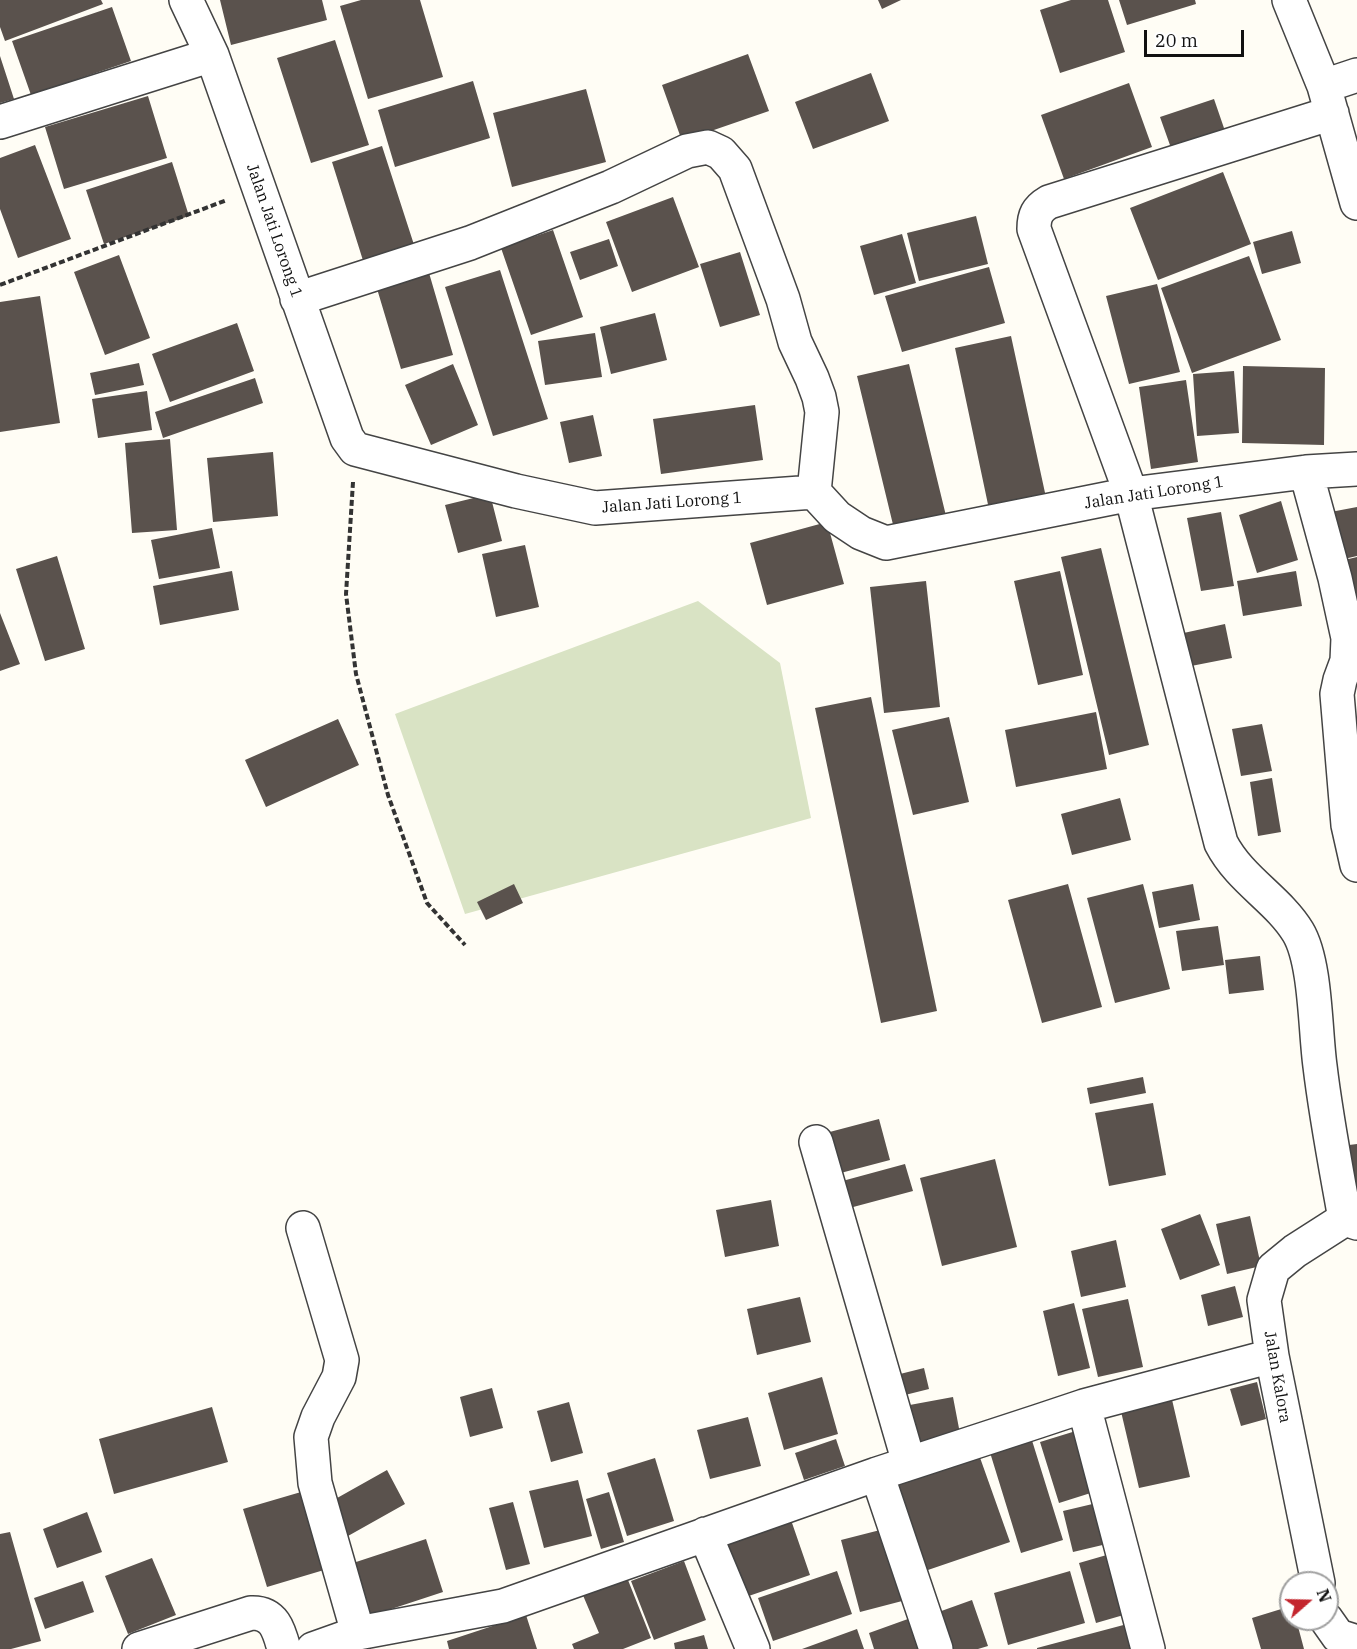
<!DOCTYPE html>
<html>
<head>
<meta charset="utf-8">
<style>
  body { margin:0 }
  #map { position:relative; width:1357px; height:1649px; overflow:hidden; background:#fffdf5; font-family:"IBM Plex Serif",serif }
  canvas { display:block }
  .north { position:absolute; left:1279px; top:1571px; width:60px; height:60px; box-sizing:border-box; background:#fff; border:2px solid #a0a0a0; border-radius:50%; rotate:70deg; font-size:16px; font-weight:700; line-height:24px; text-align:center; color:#111 }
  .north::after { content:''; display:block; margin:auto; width:21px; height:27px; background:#c4262e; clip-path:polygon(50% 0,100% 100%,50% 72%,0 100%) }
  .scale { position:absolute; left:1144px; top:30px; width:100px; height:27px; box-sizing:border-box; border:3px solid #111; border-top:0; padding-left:8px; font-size:18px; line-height:21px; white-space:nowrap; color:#111; -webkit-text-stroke:4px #fff; paint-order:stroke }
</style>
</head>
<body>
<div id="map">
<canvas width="1357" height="1649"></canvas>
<div class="north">N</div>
<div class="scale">20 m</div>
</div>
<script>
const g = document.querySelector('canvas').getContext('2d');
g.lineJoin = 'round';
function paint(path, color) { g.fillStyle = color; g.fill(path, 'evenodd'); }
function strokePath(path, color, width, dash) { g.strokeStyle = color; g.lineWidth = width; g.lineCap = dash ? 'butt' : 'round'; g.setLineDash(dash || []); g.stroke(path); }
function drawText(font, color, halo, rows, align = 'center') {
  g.font = font + ' "IBM Plex Serif",serif'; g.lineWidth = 6; g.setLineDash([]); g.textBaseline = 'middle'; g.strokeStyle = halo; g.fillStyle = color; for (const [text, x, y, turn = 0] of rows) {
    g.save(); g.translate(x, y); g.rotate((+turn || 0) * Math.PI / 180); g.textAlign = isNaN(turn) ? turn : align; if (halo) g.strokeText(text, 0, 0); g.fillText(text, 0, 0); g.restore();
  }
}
paint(new Path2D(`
  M698,601L780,663L811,818L465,914L395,714Z`), '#d9e3c4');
paint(new Path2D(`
  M0,0H101L103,4L5,41L0,27Z
  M220,0H322L327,20L231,45Z
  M361,0H420L443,77L368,99L340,6Z
  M878,0H901L882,9Z
  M1071,0H1108L1125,52L1060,73L1040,10Z
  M1119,0H1195L1196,4L1127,25Z
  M112,7L131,61L31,95L12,41Z
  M335,40L369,145L311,163L277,58Z
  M748,54L769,111L682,141L662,85Z
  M0,56L14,99L0,103Z
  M871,73L889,121L813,149L795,102Z
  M473,81L490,138L395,167L378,110Z
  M1129,83L1152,147L1064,179L1041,115Z
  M586,89L606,162L512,187L493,113Z
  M148,96L167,158L64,189L45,127Z
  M1214,99L1225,131L1171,148L1160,117Z
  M35,145L71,239L18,258L0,209V158Z
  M382,146L417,254L366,270L332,162Z
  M172,162L189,216L104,244L86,190Z
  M1223,172L1251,244L1158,280L1130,208Z
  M673,197L699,267L632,292L606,222Z
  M976,216L988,264L919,281L907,233Z
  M553,230L583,317L531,335L501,248Z
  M1292,231L1301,263L1262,274L1253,242Z
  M902,234L916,283L874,295L860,246Z
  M609,239L618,266L580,280L570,252Z
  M740,252L760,315L720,327L700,264Z
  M119,255L150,338L105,355L74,272Z
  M1249,256L1281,340L1192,373L1161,288Z
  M427,266L453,355L401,369L375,282Z
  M989,267L1005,323L902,352L885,296Z
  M500,270L548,419L493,436L445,287Z
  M1157,284L1180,372L1129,384L1106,296Z
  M40,296L60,423L0,432V302Z
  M655,313L667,360L611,374L600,327Z
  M237,323L254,371L170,402L152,354Z
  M595,333L602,377L545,385L538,341Z
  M1011,336L1047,502L990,514L955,348Z
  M139,363L144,385L95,395L90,373Z
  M453,364L478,425L431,445L405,385Z
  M909,364L948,524L896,537L857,376Z
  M1243,366L1325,368L1324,445L1242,443Z
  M1234,371L1239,433L1197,436L1193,374Z
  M255,378L263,403L163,438L155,412Z
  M1186,380L1198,462L1151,469L1139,387Z
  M147,391L152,430L98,438L92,399Z
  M755,405L763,460L661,474L653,419Z
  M593,415L602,456L569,463L560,422Z
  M170,439L177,530L132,533L125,443Z
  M273,452L278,516L213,522L207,458Z
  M490,494L502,541L458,553L445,505Z
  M1281,501L1298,560L1257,573L1239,515Z
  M1357,507V556L1331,562L1320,514Z
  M1221,512L1234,586L1201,591L1187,518Z
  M827,522L844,584L767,605L750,543Z
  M212,528L220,568L159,579L151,540Z
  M525,545L539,607L496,617L482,554Z
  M1101,548L1149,745L1109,755L1061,557Z
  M57,556L85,649L45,661L16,569Z
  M1357,557V607L1336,562Z
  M232,571L239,610L160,625L153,586Z
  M1060,571L1083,675L1038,685L1014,581Z
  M1296,571L1302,606L1243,616L1237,581Z
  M926,581L940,707L884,713L870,587Z
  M0,613L20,664L0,671Z
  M1225,624L1232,658L1186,667L1179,634Z
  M871,697L937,1011L881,1023L815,708Z
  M1096,712L1107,769L1016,787L1005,730Z
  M949,717L969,802L913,815L892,730Z
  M338,719L359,765L266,807L245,760Z
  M1262,724L1272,771L1241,776L1232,729Z
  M1272,778L1281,832L1258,836L1250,782Z
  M1120,798L1131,840L1072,855L1061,814Z
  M514,884L523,903L486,920L477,902Z
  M1068,884L1102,1007L1042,1023L1008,900Z
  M1143,884L1170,989L1115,1003L1087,898Z
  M1193,884L1200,920L1159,928L1152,892Z
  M1218,926L1224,965L1182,971L1176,931Z
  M1260,956L1264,990L1229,994L1225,960Z
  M1143,1077L1146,1093L1090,1104L1087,1088Z
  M1153,1103L1166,1175L1109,1186L1095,1113Z
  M879,1119L890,1160L833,1175L822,1134Z
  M1357,1144V1200L1341,1146Z
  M995,1159L1017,1247L942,1266L920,1178Z
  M905,1164L913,1191L842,1210L835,1183Z
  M771,1200L779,1246L725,1257L716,1210Z
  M1200,1214L1220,1265L1180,1280L1161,1229Z
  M1250,1216L1261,1266L1227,1274L1216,1224Z
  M1116,1240L1126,1287L1081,1297L1071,1251Z
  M1235,1286L1243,1317L1208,1326L1201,1295Z
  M800,1297L811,1342L757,1355L747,1309Z
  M1128,1299L1143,1367L1098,1377L1082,1309Z
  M1074,1303L1090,1368L1058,1376L1043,1311Z
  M924,1368L929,1389L881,1401L876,1380Z
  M822,1377L838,1434L784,1450L768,1393Z
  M1257,1382L1266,1419L1241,1426L1230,1389Z
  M492,1388L503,1428L470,1437L460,1397Z
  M1170,1391L1190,1477L1139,1488L1119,1403Z
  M953,1397L962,1444L897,1456L888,1409Z
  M569,1402L583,1453L551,1462L537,1411Z
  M212,1407L228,1462L114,1494L99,1439Z
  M748,1417L761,1466L710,1479L697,1430Z
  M1079,1430L1097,1491L1059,1503L1040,1442Z
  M1030,1434L1063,1540L1021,1553L988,1446Z
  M836,1439L845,1466L804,1480L795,1453Z
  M978,1452L1010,1542L925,1571L894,1482Z
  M655,1458L674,1521L627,1536L607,1473Z
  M387,1470L405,1504L348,1536L330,1502Z
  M578,1480L592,1536L544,1548L529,1491Z
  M301,1492L324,1570L267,1587L243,1509Z
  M609,1492L624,1542L601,1549L586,1499Z
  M513,1502L530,1564L506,1570L489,1508Z
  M1101,1502L1111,1543L1073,1552L1063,1511Z
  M87,1512L102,1552L57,1568L43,1529Z
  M791,1520L810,1575L737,1600L718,1545Z
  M888,1528L906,1600L860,1612L841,1540Z
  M10,1532L41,1641L11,1649H0V1534Z
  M426,1539L443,1592L370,1616L353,1563Z
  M1117,1552L1134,1612L1096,1623L1079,1563Z
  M152,1558L176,1615L128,1634L105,1576Z
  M684,1561L706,1620L654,1640L631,1581Z
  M837,1571L852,1614L773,1641L758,1598Z
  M1070,1571L1085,1623L1008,1645L994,1593Z
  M626,1575L651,1638L623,1649H574L572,1644L599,1633L582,1593Z
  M83,1581L94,1612L45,1629L34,1598Z
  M972,1600L988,1646L978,1649H945L933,1614Z
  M1291,1606V1619H1296L1304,1649H1261L1252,1618Z
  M526,1615L537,1649H449L447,1641Z
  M919,1615L931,1649H874L869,1633Z
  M1131,1623L1138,1649H1037V1648Z
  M857,1629L864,1649H802Z
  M704,1635L708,1649H675L674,1643Z`), '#5a524d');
const minor = new Path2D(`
  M186,0L212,55L347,438L355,449L516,491L595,508L814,492L837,517L861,533L886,543L1131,494L1306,472L1357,469
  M1289,0L1324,86L1357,203
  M1324,86L1357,75
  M1332,113L1049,202C1037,209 1034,216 1034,229L1131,494L1221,843C1240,880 1278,899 1298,932C1316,962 1315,1030 1320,1066C1326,1117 1336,1168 1345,1219
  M0,122L212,55
  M297,299L470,243L611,187L687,151L708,147L721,153L735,169L783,299L795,342L812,378L819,397L822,412L814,492
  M1306,472L1335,578L1348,638L1347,661L1340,680L1337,694L1348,825L1357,865
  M816,1142L909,1463
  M303,1228L342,1360L339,1377L318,1417L311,1437L315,1483L358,1633
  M1084,1406L1148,1649
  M877,1474L936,1649
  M705,1534L753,1649
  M1318,1583L1272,1356L1264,1300L1273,1269L1295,1251L1345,1219L1357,1223
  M1326,1619L1338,1636L1357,1642
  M139,1649L251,1613C274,1612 279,1630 284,1649
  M313,1649L358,1633L503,1606L877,1474L1039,1421L1084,1406L1272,1356`);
strokePath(minor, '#444', 36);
strokePath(new Path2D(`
  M0,285L227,200
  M353,482L346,594L356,674L388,795L427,903L465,945`), '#333', 4, [6, 3]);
strokePath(minor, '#fff', 33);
drawText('16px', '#111', '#fff', [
  ["Jalan Jati Lorong 1",274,231,71],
  ["Jalan Jati Lorong 1",1154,493,-9],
  ["Jalan Jati Lorong 1",672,503,-4],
  ["Jalan Kalora",1277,1377,80]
]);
</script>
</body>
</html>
